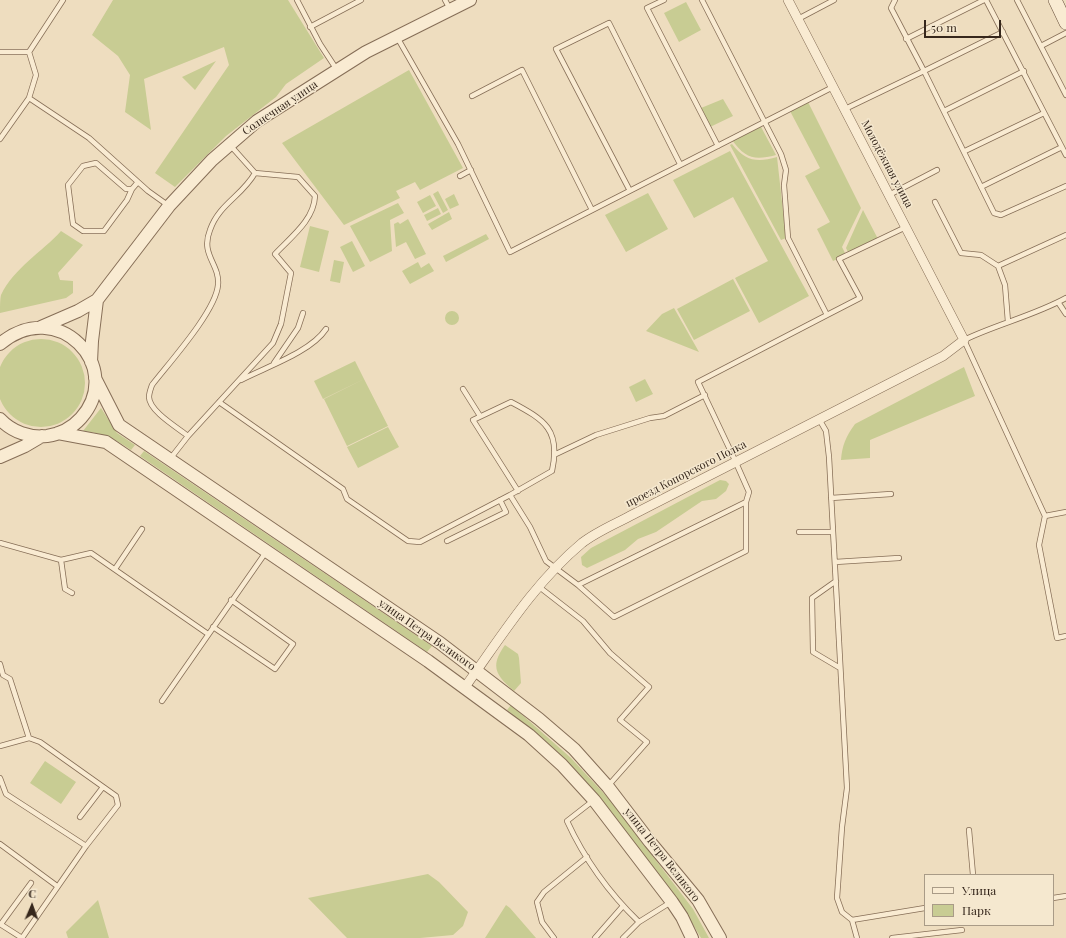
<!DOCTYPE html>
<html>
<head>
<meta charset="utf-8">
<style>
  body { margin:0 }
  #map { position:relative; width:1066px; height:938px; overflow:hidden; background:#eeddbf; font-family:"Playfair Display",serif }
  canvas { display:block }
  .legend { position:absolute; left:924px; top:874px; width:130px; height:52px; box-sizing:border-box; background:#f5e8cf; border:1px solid #a99b87; margin:0; padding:5px 7px; list-style:none; font-size:12px; color:#36271c }
  .legend li { display:flex; align-items:center; gap:8px; height:20px }
  .legend b { width:20px; border:1px solid #a99b87 }
  .north { position:absolute; left:12px; top:886px; width:40px; height:40px; -webkit-text-stroke:3px #f5e8cf; paint-order:stroke; rotate:2deg; font-size:11px; font-weight:700; line-height:16px; text-align:center; color:#36271c }
  .north::after { content:''; display:block; margin:auto; width:14px; height:18px; background:#36271c; clip-path:polygon(50% 0,100% 100%,50% 72%,0 100%) }
  .scale { position:absolute; left:924px; top:20px; width:77px; height:18px; box-sizing:border-box; border:2px solid #36271c; border-top:0; padding-left:5px; font-size:12px; line-height:14px; white-space:nowrap; color:#36271c; -webkit-text-stroke:3px #f5e8cf; paint-order:stroke }
</style>
</head>
<body>
<div id="map">
<canvas width="1066" height="938"></canvas>
<ul class="legend">
<li><b style="height:5px;background:#f9ebd2"></b>Улица</li>
<li><b style="height:11px;background:#c8cc93"></b>Парк</li>
</ul>
<div class="north">С</div>
<div class="scale">50 m</div>
</div>
<script>
const g = document.querySelector('canvas').getContext('2d');
g.lineJoin = 'round';
function paint(path, color) { g.fillStyle = color; g.fill(path, 'evenodd'); }
function strokePath(path, color, width, dash) { g.strokeStyle = color; g.lineWidth = width; g.lineCap = dash ? 'butt' : 'round'; g.setLineDash(dash || []); g.stroke(path); }
function drawText(font, color, halo, rows, align = 'center') {
  g.font = font + ' "Playfair Display",serif'; g.lineWidth = 3; g.setLineDash([]); g.textBaseline = 'middle'; g.strokeStyle = halo; g.fillStyle = color; for (const [text, x, y, turn = 0] of rows) {
    g.save(); g.translate(x, y); g.rotate((+turn || 0) * Math.PI / 180); g.textAlign = isNaN(turn) ? turn : align; if (halo) g.strokeText(text, 0, 0); g.fillText(text, 0, 0); g.restore();
  }
}
paint(new Path2D(`
  M113,0H288L324,58L286,84L276,97L226,136L175,187L155,173L229,65L224,47L144,79L151,130L125,112L130,75L118,56L92,35Z
  M686,2L701,30L679,42L664,13Z
  M216,61L195,90L182,77Z
  M409,70L463,168L420,190L415,182L396,191L400,198L344,225L282,143Z
  M723,99L733,116L710,127L701,108Z
  M808,102L861,208L842,247L846,255L833,261L817,229L830,222L805,176L820,168L790,111Z
  M760,125L776,155C754,161 745,158 732,140Z
  M732,144C745,161 757,163 777,157L786,238L781,240L730,145Z
  M730,151L809,296L759,323L735,278L768,261L733,197L694,218L673,180Z
  M438,191L448,210L443,213L433,194Z
  M648,193L668,229L626,252L605,215Z
  M454,194L459,205L450,209L445,199Z
  M430,195L436,206L423,213L417,202Z
  M398,203L404,213L390,220L392,251L370,262L350,226Z
  M438,208L441,214L427,221L424,215Z
  M863,210L878,239L849,254L846,248Z
  M449,212L452,219L432,230L428,224Z
  M408,219L426,254L415,259L406,242L396,247L394,224L398,222L400,224Z
  M310,226L329,231L319,272L300,267Z
  M61,231L83,245L58,273L60,280L73,281V293L66,298L0,313C0,308 0,299 1,295C14,268 42,252 61,231Z
  M486,234L489,239L446,262L443,256Z
  M352,241L365,266L353,272L340,247Z
  M334,260L344,262L340,283L330,281Z
  M418,262L421,268L429,263L434,271L410,284L402,271Z
  M733,279L750,311L694,340L677,309Z
  M674,308L699,352L646,331L662,314Z
  M445 318a7 7 0 1 1 14 0a7 7 0 1 1-14 0Z
  M-3 383a44 44 0 1 1 88 0a44 44 0 1 1-88 0Z
  M355,361L364,379L323,399L314,381Z
  M964,367L975,396L870,440V458L841,460C842,446 846,436 855,424Z
  M364,379L388,426L347,446L324,399Z
  M645,379L653,394L636,402L629,387Z
  M101,408L117,433L135,445L131,450C113,438 104,433 83,431Z
  M388,427L399,447L358,468L347,447Z
  M144,451L432,646L427,652L140,456Z
  M720,480L726,481L729,484L726,491L716,499L702,501L656,532L638,539L625,550L587,568L582,565L581,557L591,548Z
  M505,645L518,654L519,658L521,683L514,691C495,675 490,666 505,645Z
  M511,705L571,758L610,800L693,909L709,938H701L688,916L526,726L507,710Z
  M45,761L76,782L61,804L30,783Z
  M428,874L439,882L468,912L463,926L453,935L420,938H347L308,898Z
  M98,900L109,938H68L66,932Z
  M506,905L510,908L536,938H485Z`), '#c8cc93');
const service = new Path2D(`
  M63,0L29,52L36,75L29,98L89,138L148,191L169,206
  M297,0L320,44L337,70
  M445,0L450,9
  M664,0L647,8L718,146
  M895,0L891,8L924,71L1003,32
  M986,0L1066,155
  M1017,0L1066,95
  M798,19L834,0
  M310,27L361,0
  M397,37L458,144L510,252L833,87
  M906,39L984,0
  M1041,46L1066,33
  M0,52H29
  M472,96L522,70L592,210
  M845,109L924,71L994,213L1001,215L1066,186
  M944,111L1024,71
  M0,139L29,98
  M965,151L1044,113
  M460,176L471,170
  M981,187L1062,147
  M132,189L127,200L104,231H83L73,224L68,185L83,166L96,163L126,189H132L138,182
  M629,189L556,49L609,23L680,164
  M889,195L937,170
  M935,202L961,253L981,255L998,266
  M1066,298C1033,316 997,324 964,340L1045,516L1066,512
  M1058,302L1066,314
  M827,315L860,298L839,259L906,227
  M1008,322L1005,285L998,266L1066,235
  M274,363L298,328L303,313
  M241,380C266,367 311,352 326,329
  M463,389L480,416
  M219,402L343,489L347,499L408,541L420,542L510,495L530,527L546,561L578,585L614,617L746,551V502L749,492L733,456L698,382L827,315L788,238L784,185L786,170L781,154L702,0
  M819,419L826,431L829,457L847,788L842,827L837,898L842,912L852,920L925,908
  M188,436C178,428 149,411 149,397C149,393 151,388 152,385C169,363 216,311 218,285C220,264 200,255 210,230C219,204 242,196 255,173
  M556,454L596,435L650,418L664,416L705,395
  M170,459L188,436L273,343L281,324L291,273L275,254C291,237 314,220 315,196L298,177L255,173L230,145
  M510,495L552,471C561,430 545,420 511,402L473,420L518,491
  M831,498L891,494
  M1045,516L1039,545L1057,638L1066,636
  M799,532H833
  M447,541L506,512L500,500
  M0,543L61,560L91,553L208,634
  M61,560L65,589L72,593
  M835,562L899,558
  M115,569L142,529
  M836,581L812,598L813,652L840,668
  M578,585L746,502
  M538,586L583,621L610,653L649,687L620,720L647,742L608,786
  M213,627L275,669L293,644L231,600
  M0,664L3,675L10,679L29,738L40,742L116,796L118,805L86,846L6,794L0,778
  M162,701L266,552
  M0,746L29,738
  M594,800L567,821C584,858 610,894 639,922L671,902
  M80,817L103,787
  M969,830L973,875
  M0,844L57,886
  M1053,898L1066,896
  M852,920L857,938
  M0,924L22,938
  M1,924L31,883
  M22,938L86,846
  M554,938L542,922L537,902L544,892L587,857
  M595,938L623,906
  M623,938L639,922
  M892,938L962,930`);
const minor = new Path2D(`
  M465,687C501,637 534,583 582,543C596,532 615,524 630,516L943,356L964,340L788,0`);
const tertiary = new Path2D(`
  M41,327L78,311L97,300L169,206L212,160L257,121L366,52L470,0
  M0,344C57,295 126,367 81,418C72,428 60,434 47,436C30,438 12,432 0,419
  M91,362L92,341L97,300
  M95,378L119,425L440,643L539,719L574,749L608,787L650,842L698,900L720,938
  M58,433L106,442L428,661L529,735L562,765L594,800L672,902L682,917L692,938
  M0,457L25,446L42,436`);
const secondary = new Path2D(`
  M1055,0L1066,23`);
strokePath(service, '#866e57', 6);
strokePath(minor, '#866e57', 10);
strokePath(tertiary, '#866e57', 14);
strokePath(secondary, '#684f3b', 14);
strokePath(service, '#f9ebd2', 4.5);
strokePath(minor, '#f9ebd2', 9);
strokePath(tertiary, '#f9ebd2', 12);
strokePath(secondary, '#f9ebd2', 13);
drawText('11px', '#36271c', '#f5e8cf', [
  ["Солнечная улица",280,108,-34],
  ["Молодёжная улица",887,164,62],
  ["проезд Копорского Полка",686,474,-27],
  ["улица Петра Великого",427,635,35],
  ["улица Петра Великого",662,855,52]
]);
</script>
</body>
</html>
